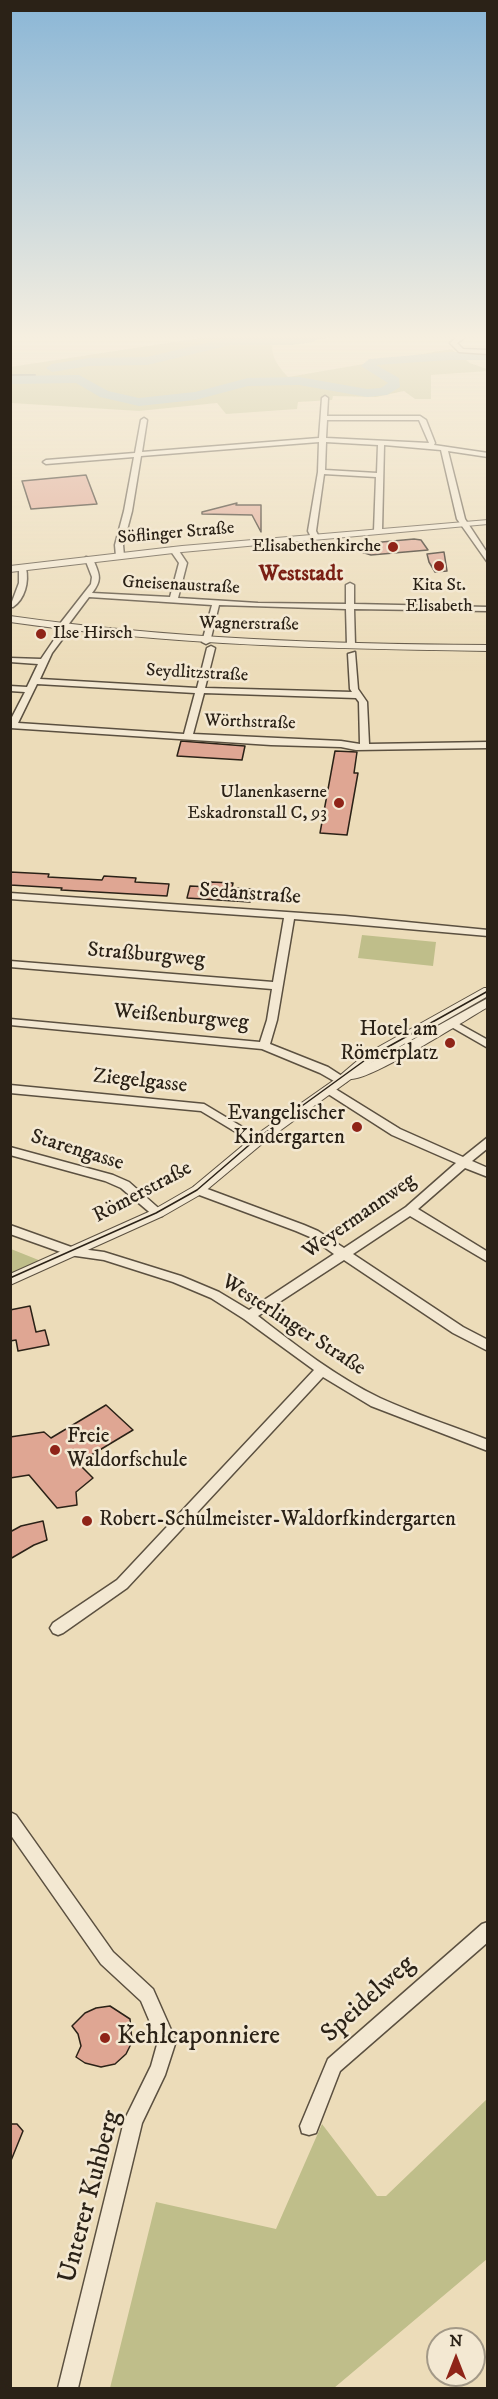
<!DOCTYPE html>
<html>
<head>
<meta charset="utf-8">
<style>
  body { margin:0 }
  #map { position:relative; width:498px; height:2399px; overflow:hidden; background:#ecdcb9; font-family:"IM FELL DW Pica",serif }
  canvas { display:block }
  .frame { position:absolute; inset:0; border:12px solid #2b2217; pointer-events:none }
  .north { position:absolute; left:426px; top:2327px; width:60px; height:60px; box-sizing:border-box; background:#f3e8d2; border:2px solid #a39987; border-radius:50%; rotate:0deg; font-size:16px; font-weight:700; line-height:24px; text-align:center; color:#2b2217 }
  .north::after { content:''; display:block; margin:auto; width:21px; height:27px; background:#8f2418; clip-path:polygon(50% 0,100% 100%,50% 72%,0 100%) }
</style>
</head>
<body>
<div id="map">
<canvas width="498" height="2399"></canvas>
<div class="frame"></div>
<div class="north">N</div>
</div>
<script>
const g = document.querySelector('canvas').getContext('2d');
g.lineJoin = 'round';
function paint(path, color) { g.fillStyle = color; g.fill(path, 'evenodd'); }
function strokePath(path, color, width, dash) { g.strokeStyle = color; g.lineWidth = width; g.lineCap = dash ? 'butt' : 'round'; g.setLineDash(dash || []); g.stroke(path); }
function drawText(font, color, halo, rows, align = 'center') {
  g.font = font + ' "IM FELL DW Pica",serif'; g.lineWidth = 5; g.setLineDash([]); g.textBaseline = 'middle'; g.strokeStyle = halo; g.fillStyle = color; for (const [text, x, y, turn = 0] of rows) {
    g.save(); g.translate(x, y); g.rotate((+turn || 0) * Math.PI / 180); g.textAlign = isNaN(turn) ? turn : align; if (halo) g.strokeText(text, 0, 0); g.fillText(text, 0, 0); g.restore();
  }
}
paint(new Path2D(`
  M200,338H331L273,344C270,357 280,368 288,377L451,349L470,363L487,369L488,371L431,375V399H415L404,391L376,397L333,396L332,400L298,402L297,409L226,414L217,403L139,411L11,403L10,367Z
  M362,935L436,942L433,966L358,958Z
  M11,1249L41,1261L11,1275Z
  M487,2099V2259L334,2388H110L156,2202L276,2229L322,2124L377,2196H386Z`), '#bfbe8a');
strokePath(new Path2D(`
  M10,375H35`), '#707d79', 2);
paint(new Path2D(`
  M227,338H319L313,342L292,345H231L147,365L89,366L52,372L46,368L52,364L89,358L147,357Z
  M449,352H488V360H449L376,365L399,378L400,387L387,395L367,397L299,385L248,386L195,400L139,406L100,397L76,383L10,384V376L79,375L108,391L139,398L195,392L248,378L299,377L367,389L381,388L388,383L361,366L369,359Z`), '#9eb9bb');
const building = new Path2D(`
  M86,475L97,504L31,509L22,481Z
  M237,503L236,505H261V532L252,515L202,514V512Z
  M414,539L421,540L428,550L371,555L355,550L369,541L371,543Z
  M444,552L447,571L435,572L429,562L427,554Z
  M181,741L245,746L242,760L177,756Z
  M335,751L357,752L354,773H358L347,835L320,833Z
  M10,872L49,874L48,877L102,880L104,876L136,878L135,882L169,884L167,896L61,890L62,888L10,885Z
  M211,882L233,883L232,888L253,889L250,902L187,898L190,886L210,887Z
  M30,1306L36,1332L45,1330L49,1345L18,1351L16,1340L10,1341V1310Z
  M106,1405L133,1430L78,1463L93,1478L76,1492L77,1505L57,1508L29,1475L10,1478V1437L44,1432L51,1438Z
  M43,1521L47,1540L34,1545L10,1559V1532L21,1526Z
  M110,2006L130,2019L132,2042L126,2054L115,2064L101,2067L85,2063L76,2057L81,2046L78,2034L72,2026L85,2013L96,2008Z
  M10,2124H17L23,2131L10,2163Z`);
paint(building, '#dfa693');
strokePath(building, '#2b2217', 1.5);
const minor = new Path2D(`
  M456,338H464L457,343L463,349L488,350V354L459,352L450,343Z
  M325,396L328,398L327,416H420L426,420L435,443L434,445L488,453V457L448,451L465,519L488,554V563L457,519L441,450L384,445L382,531L378,533L374,531L376,477L324,474L316,531L319,537L315,539H312L308,531L318,472L319,442L141,456L132,511L123,545L124,556L120,558L116,556L115,545L124,511L134,457L46,464L43,462L46,460L135,453L141,420L144,418L147,420L142,452L319,438L322,398ZM327,420H419L429,443L326,438ZM326,442L378,445L377,473L325,470Z
  M171,548H177L187,563L178,598L258,603L346,604V585L350,583L354,585V604L488,607V611L354,609L355,645L351,647L347,645L346,609L219,605L210,642L206,644L202,642L212,605L89,597L65,629H59V625L91,584L92,577L85,559L86,557L93,559C99,574 103,579 92,593L170,597L179,563L170,550Z
  M19,566L26,568C29,582 25,599 13,607H10L19,583Z
  M60,631L67,633L52,653L40,679L197,688L207,648L211,646L215,648L205,688L352,692L350,689L348,654L355,652L358,689L367,702L369,744L488,742V748L356,750L341,747L271,745L10,728V721L25,692L10,691V686L27,687L38,664L10,662V658L41,659ZM37,684L195,693L184,734L18,723ZM204,693L356,698L359,702L360,744L341,741L193,734Z
  M10,893L345,916L488,930V936L294,919L277,1020L270,1044L328,1067L345,1078L347,1081L341,1085L320,1073L262,1049L10,1025V1019L260,1042L267,1020L272,989L10,967V961L273,982L284,918L10,899Z
  M452,1020L488,1040V1048L448,1025L447,1023Z
  M10,1085L204,1104L264,1140L262,1143H254L201,1111L10,1093Z
  M329,1085L400,1129L463,1157L488,1137V1148L472,1161L488,1168V1177L465,1168L418,1209L488,1252V1262L410,1216L353,1254L463,1327L488,1340V1351L453,1333L344,1260L258,1316C297,1346 336,1377 380,1398C415,1414 452,1426 488,1440V1451L371,1406L323,1377L127,1588L63,1633L58,1635L53,1633L50,1628L53,1623L117,1580L314,1370L244,1319L211,1298L173,1282L104,1260L69,1255L10,1234V1225L74,1248L104,1252L181,1276L219,1292L249,1310L334,1254L310,1237L296,1231L194,1193L192,1190L194,1187H202L304,1225L318,1231L344,1248L406,1207L456,1163L392,1135L325,1092L323,1089Z
  M10,1147L113,1175L129,1182L164,1213L162,1216H154L121,1188L105,1181L10,1155Z
  M10,1812L16,1815L113,1952L153,1989L176,2041L165,2075L142,2123L78,2388H58L124,2121L151,2066L158,2041L141,2001L101,1964L10,1834Z
  M488,1922V1942L340,2071L316,2133L309,2135L302,2133L300,2126L328,2059L482,1924Z`);
const tertiary = new Path2D(`
  M488,520V524L182,552L10,572V566L182,546Z
  M10,616C169,639 328,644 488,645V651C328,649 169,645 10,622Z
  M484,988H488V996L369,1064L488,998V1007C464,1021 371,1080 351,1079L263,1143L203,1193L163,1216L10,1285V1274L153,1210L193,1187L253,1137L337,1078L364,1055Z`);
strokePath(minor, '#5b5040', 3);
strokePath(tertiary, '#5b5040', 2);
paint(minor, '#f3e8d2');
paint(tertiary, '#f3e8d2');
strokePath(new Path2D(`
  M10,1278L156,1213L197,1190L255,1140L368,1058L488,991`), '#2b2217', 1.5);
const sky = g.createLinearGradient(0, 0, 0, 674);
sky.addColorStop(0, '#8ab6d6');
sky.addColorStop(0.5, '#f6efe0');
sky.addColorStop(1, '#f6efe000');
g.fillStyle = sky;
g.fillRect(0, 0, 498, 674);
for (const [x, y, r, color] of [
  [393,547,6,"#8f2418"],
  [439,566,6,"#8f2418"],
  [41,634,6,"#8f2418"],
  [339,803,6,"#8f2418"],
  [450,1043,6,"#8f2418"],
  [357,1127,6,"#8f2418"],
  [55,1450,6,"#8f2418"],
  [87,1521,6,"#8f2418"],
  [105,2038,6,"#8f2418"]
]) { const dot = new Path2D(); dot.arc(x, y, r, 0, 2 * Math.PI); g.fillStyle = color; g.fill(dot); strokePath(dot, '#f3e8d2', 2); }
drawText('18px', '#2b2217', '#f3e8d2', [
  ["Söflinger Straße",176,534,-5],
  ["Gneisenaustraße",181,586,3],
  ["Wagnerstraße",249,625,1],
  ["Seydlitzstraße",197,674,3],
  ["Wörthstraße",250,723,2]
]);
drawText('18px', '#2b2217', '#f3e8d2', [
  ["Elisabethenkirche",381,547],
  ["Kita St.",439,586,"center"],
  ["Elisabeth",439,607,"center"],
  ["Ilse Hirsch",53,634,"left"],
  ["Ulanenkaserne",327,793],
  ["Eskadronstall C, 93",327,814]
], 'right');
drawText('21px', '#2b2217', '#f3e8d2', [
  ["Sedanstraße",250,895,4],
  ["Straßburgweg",146,956,5],
  ["Weißenburgweg",181,1018,5],
  ["Ziegelgasse",140,1082,6],
  ["Starengasse",77,1151,17],
  ["Römerstraße",143,1193,-28],
  ["Weyermannweg",360,1217,-35],
  ["Westerlinger Straße",293,1326,33]
]);
drawText('21px', '#2b2217', '#f3e8d2', [
  ["Hotel am",438,1031],
  ["Römerplatz",438,1055],
  ["Evangelischer",345,1115],
  ["Kindergarten",345,1139],
  ["Freie",67,1438,"left"],
  ["Waldorfschule",67,1462,"left"],
  ["Robert-Schulmeister-Waldorfkindergarten",99,1521,"left"]
], 'right');
drawText('bold 22px', '#7a1f14', '#f3e8d2', [
  ["Weststadt",301,575]
]);
drawText('26px', '#2b2217', '#f3e8d2', [
  ["Speidelweg",369,2000,-42],
  ["Unterer Kuhberg",91,2197,-75]
]);
drawText('26px', '#2b2217', '#f3e8d2', [
  ["Kehlcaponniere",117,2038]
], 'left');
</script>
</body>
</html>
